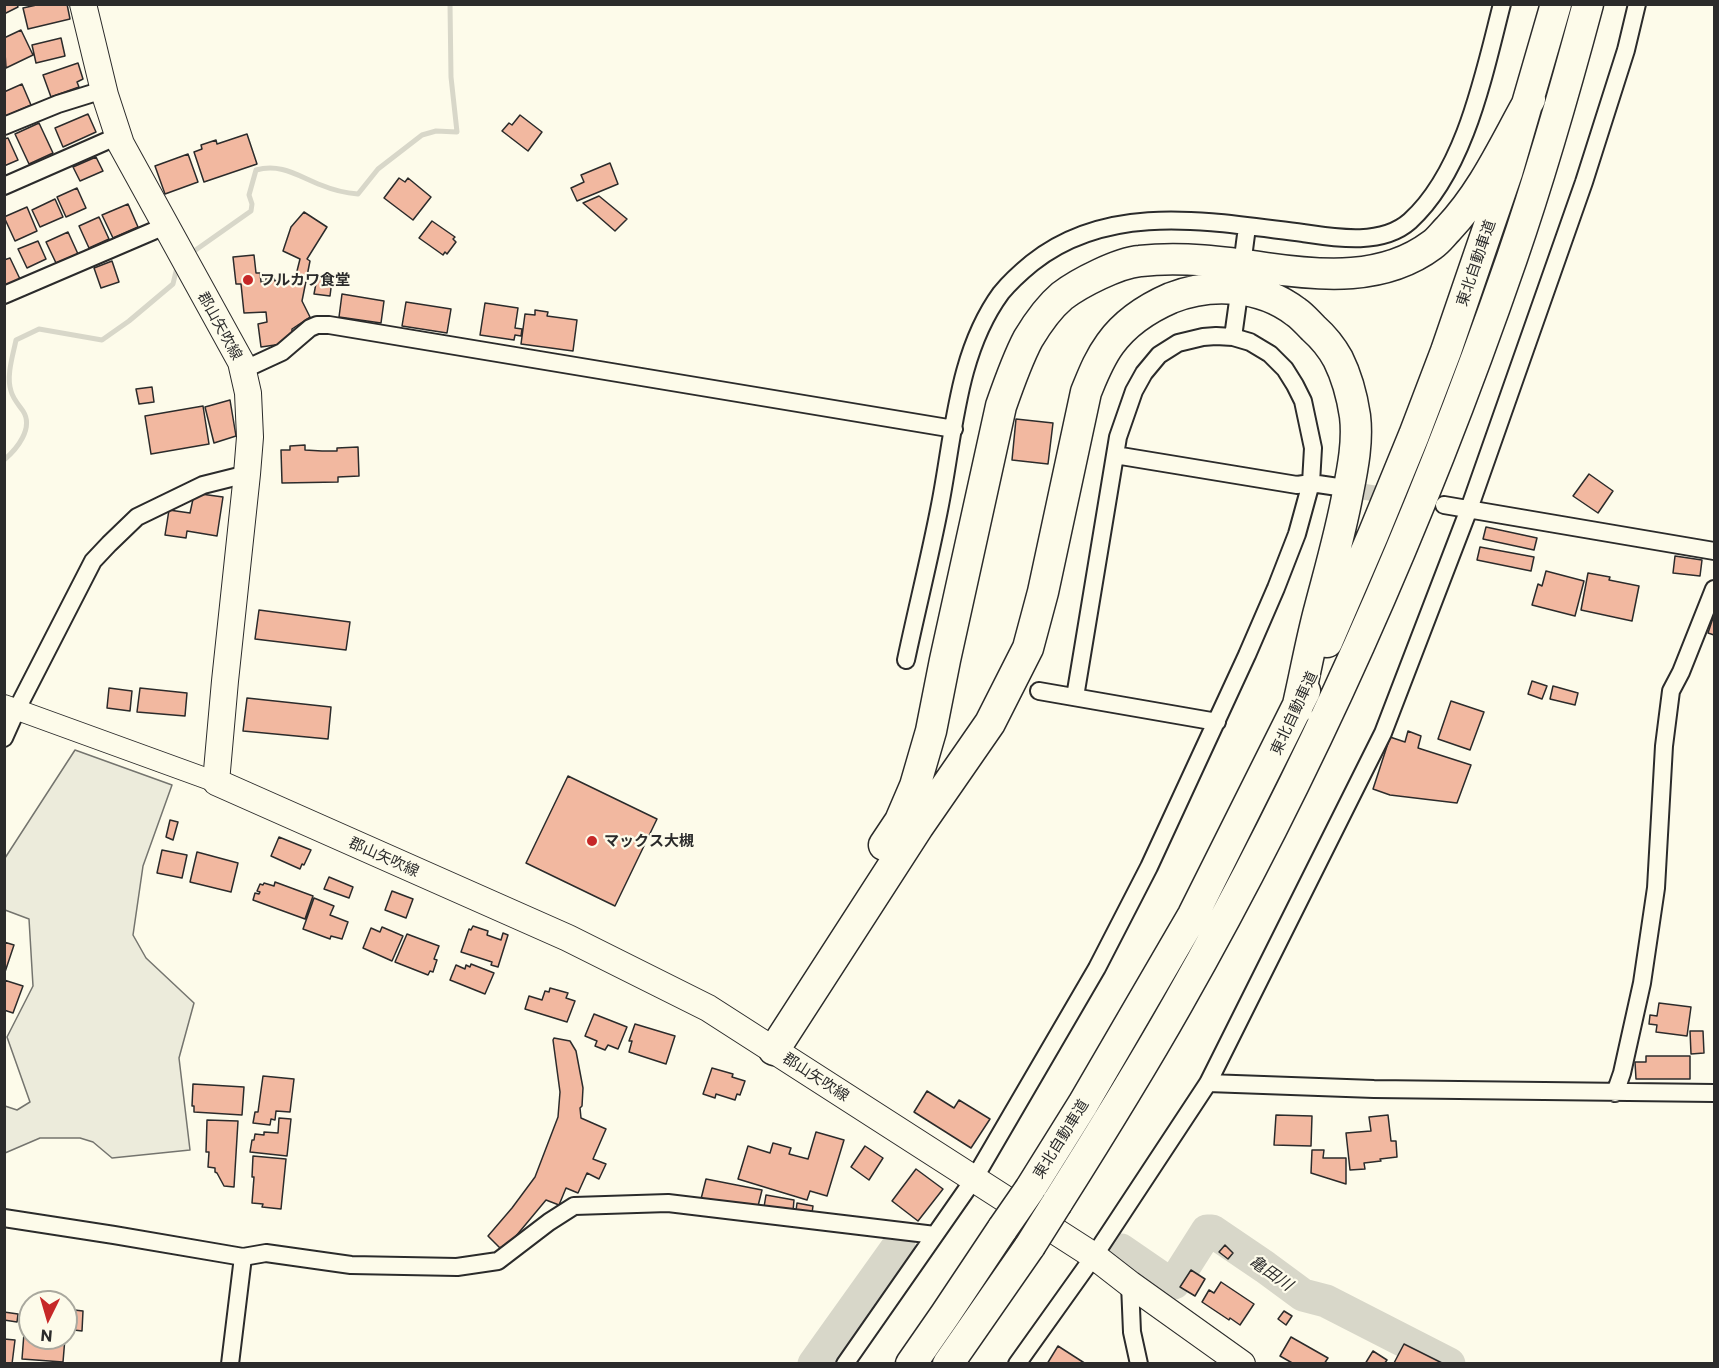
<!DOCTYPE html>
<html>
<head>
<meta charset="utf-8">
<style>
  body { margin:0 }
  #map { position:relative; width:1719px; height:1368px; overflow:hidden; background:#fdfbea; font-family:Commissioner,sans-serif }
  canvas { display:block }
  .frame { position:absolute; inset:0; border:6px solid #2b2b2b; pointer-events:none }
  .north { position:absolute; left:18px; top:1290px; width:60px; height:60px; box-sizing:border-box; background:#fdfbea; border:2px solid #a9a89e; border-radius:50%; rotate:185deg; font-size:16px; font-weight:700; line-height:24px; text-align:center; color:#2b2b2b }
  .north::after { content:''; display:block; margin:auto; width:21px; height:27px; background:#c62828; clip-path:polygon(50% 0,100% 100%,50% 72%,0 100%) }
</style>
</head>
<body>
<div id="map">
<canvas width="1719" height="1368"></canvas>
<div class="frame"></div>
<div class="north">N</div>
</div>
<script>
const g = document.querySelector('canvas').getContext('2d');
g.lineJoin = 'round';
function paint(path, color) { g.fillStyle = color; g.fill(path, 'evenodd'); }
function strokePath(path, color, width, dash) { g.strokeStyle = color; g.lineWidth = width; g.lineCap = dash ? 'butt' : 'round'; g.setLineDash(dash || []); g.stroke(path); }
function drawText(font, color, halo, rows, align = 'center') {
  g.font = font + ' Commissioner,"Noto Sans JP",sans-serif'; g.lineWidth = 4.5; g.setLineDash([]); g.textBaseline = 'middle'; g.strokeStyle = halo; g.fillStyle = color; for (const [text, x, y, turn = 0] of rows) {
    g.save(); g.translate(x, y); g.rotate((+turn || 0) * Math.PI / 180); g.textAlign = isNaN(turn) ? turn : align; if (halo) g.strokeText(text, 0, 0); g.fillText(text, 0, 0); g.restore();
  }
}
const green = new Path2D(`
  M75,750L172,785L143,866L133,935L146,958L194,1003L179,1058L190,1150L112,1158L93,1142L80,1138H40L5,1153V1106L17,1110L30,1102L7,1037L33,986L29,919L5,910V858Z`);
paint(green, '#ecebdb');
strokePath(green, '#74746e', 1.5);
strokePath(new Path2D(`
  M190,254L251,211L252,204L249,195L256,170C281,163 298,176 321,185C333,190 345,193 358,194L378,169L422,135L436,131L457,132L451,77L450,4
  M4,460C17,449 34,428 23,411C19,405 13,399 11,391C6,376 13,355 16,340L39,329L102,340L129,321L173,284L178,263`), '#d8d7c9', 5);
strokePath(new Path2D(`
  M1121,1250L1169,1283H1174L1207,1231H1212L1265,1267L1303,1295L1326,1301L1449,1364
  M814,1364L899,1245`), '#d8d7c9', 33);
const building = new Path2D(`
  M4,4H17L18,7L4,14Z
  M41,4H67L70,19L28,29L23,8Z
  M21,30L33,55L6,68L4,38Z
  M61,38L65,56L36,63L32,45Z
  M78,63L83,79L77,82L79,87L51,97L43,75Z
  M22,84L31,105L4,117V92Z
  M88,114L96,132L63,147L55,128Z
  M520,115L542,132L528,151L502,131L509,123L512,125Z
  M39,123L53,153L29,164L15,134Z
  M247,134L257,164L204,182L194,152L202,149L201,145L216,140L217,144Z
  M8,138L18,160L4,166V139Z
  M188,154L198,182L165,194L155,166Z
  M96,157L103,171L80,181L73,167Z
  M610,163L618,184L577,201L571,188L584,182L581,175Z
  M399,178L405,182L408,178L431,197L413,220L384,198Z
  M77,188L86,208L66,217L57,197Z
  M599,196L627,219L615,231L583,203Z
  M55,199L63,217L40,227L32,210Z
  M128,204L138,227L113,238L102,215Z
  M27,207L37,231L15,241L4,217Z
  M304,212L327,227L307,259L310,261L302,301L310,317L292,329V335L282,344L261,347L258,324L267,322L266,312L244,313L241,284H236L233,257L254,255L256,273H260L261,282H266V278H274L275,281L295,279L300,259L283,251L291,227Z
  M99,217L109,239L89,248L79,226Z
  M432,221L455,237L453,239L456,242L447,254L445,252L443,255L419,238Z
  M68,232L78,254L56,263L46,242Z
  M38,241L46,259L27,268L18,249Z
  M10,258L20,279L4,286V260Z
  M112,261L119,282L101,288L94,268Z
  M317,278L332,280L330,296L314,294Z
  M342,294L384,301L381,323L339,317Z
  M406,302L451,309L447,333L402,326Z
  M485,303L518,308L515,328L522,329L521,336L515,335L514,340L480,335Z
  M535,310L548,312L547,316L577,320L573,351L521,344L525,314L535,315Z
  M152,387L154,402L139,404L136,389Z
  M230,400L236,436L214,443L205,407Z
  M203,406L209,444L151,454L145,416Z
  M1016,419L1053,423L1048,464L1012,460Z
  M305,445V450L322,451H337V448L358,447L359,476L338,477V482L282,483L281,450H290V446Z
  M1589,474L1613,491L1598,513L1573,496Z
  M201,494L223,497L217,536L187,531L186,538L165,535L169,510L190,513L193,499Z
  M1486,527L1537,538L1534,550L1483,539Z
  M1480,547L1534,557L1531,571L1477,560Z
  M1675,556L1702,560L1700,576L1673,573Z
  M1546,571L1584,581L1575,616L1532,605L1538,584L1542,586Z
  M1588,573L1610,577L1609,580L1639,586L1632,621L1581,610Z
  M259,610L350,622L346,650L255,639Z
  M1713,618H1714V635L1708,633Z
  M1532,681L1547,686L1542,699L1528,694Z
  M1553,686L1578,693L1575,705L1550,699Z
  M109,688L132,691L130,711L107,708Z
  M140,688L187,693L185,716L137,712Z
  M247,698L331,707L328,739L243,731Z
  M1451,701L1484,712L1470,750L1438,739Z
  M1408,731L1421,736L1418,748L1471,765L1457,803L1390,795L1373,789L1390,737L1405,742Z
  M568,776L657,819L615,906L526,863Z
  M170,820L178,822L173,840L166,837Z
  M279,837L311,850L304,865L302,864L300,869L271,856Z
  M162,850L187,855L182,878L157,873Z
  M197,852L238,863L231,892L190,882Z
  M329,877L353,887L349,898L324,889Z
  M275,882L313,896L305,919L253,900L255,893L259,894L260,892L257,891L260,884L263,885L264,883L274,886Z
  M392,891L413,899L406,918L385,910Z
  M314,898L334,906L330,915L348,922L342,939L331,936L330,939L303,929Z
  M473,926L488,931L487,935L501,940L503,933L508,935L498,967L491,965L492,962L461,952L469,929L471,930Z
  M382,927L403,936L392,961L363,948L371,928L380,932Z
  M407,934L439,946L434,959L437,960L433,972L430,971L428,975L395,962Z
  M4,942L14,945L4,975Z
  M471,964L494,973L485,994L450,980L456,965L465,969L466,965L470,967Z
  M4,980L23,986L13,1013L4,1010Z
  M550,988L568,993L566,998L575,1001L567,1022L525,1009L529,996L542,1000L545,991L549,992Z
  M1659,1003L1691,1007L1687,1036L1656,1032L1657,1025L1649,1024L1650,1015L1657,1016Z
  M594,1014L627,1027L618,1049L608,1045L605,1050L595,1046L597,1041L585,1036Z
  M635,1024L675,1036L666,1064L629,1052L632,1041H629Z
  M1690,1031H1703L1704,1053L1691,1054Z
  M554,1038L570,1041L576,1051L583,1088L582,1106L580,1108L581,1118L606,1129L593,1159L606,1164L599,1179L587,1173L578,1193L566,1188L559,1205L546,1200L511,1242L500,1248L488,1236L512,1208L535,1177L558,1117L560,1092L553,1040Z
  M1646,1056H1690V1079H1636L1635,1062H1646Z
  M712,1068L733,1074L732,1077L745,1081L740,1095L737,1094L735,1100L716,1094L715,1098L703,1094Z
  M263,1076L294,1079L290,1112L276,1111L275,1120L271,1119L270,1125L253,1123L255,1112H258Z
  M193,1084L244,1087L242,1115L194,1112V1106H192Z
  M927,1091L954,1108L959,1100L990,1119L971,1148L914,1112Z
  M1276,1115L1312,1116L1311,1146L1274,1145Z
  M1388,1115L1391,1141H1396L1397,1157L1380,1159L1381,1161L1364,1163L1365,1169L1350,1170L1346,1133L1371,1131L1369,1117Z
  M279,1118L291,1119L287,1156L250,1152L252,1140H254L255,1134L264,1135V1132L278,1133Z
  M207,1120L238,1121L234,1187L224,1186L217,1173L215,1172V1168L208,1167L209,1152H206Z
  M816,1132L844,1140L827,1196L810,1191L807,1200L738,1179L748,1146L770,1153L773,1143L791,1148L789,1154L808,1159Z
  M865,1146L883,1158L869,1180L851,1167Z
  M1312,1150H1324L1323,1158H1346V1184L1311,1173Z
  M253,1156L286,1159L281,1209L262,1207L263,1204L252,1203L254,1177H252Z
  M916,1169L943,1189L918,1221L892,1201Z
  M706,1179L762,1190L757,1210L701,1199Z
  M766,1195L794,1200L793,1211L764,1207Z
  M797,1203L813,1206L812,1213L796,1211Z
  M1225,1245L1233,1253L1228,1259L1219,1252Z
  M1191,1270L1205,1279L1195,1296L1180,1287Z
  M1221,1282L1254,1304L1240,1325L1230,1318L1229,1320L1202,1302L1209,1290L1214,1293Z
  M66,1309L83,1311L82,1331L66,1329Z
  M1284,1311L1292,1316L1286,1325L1278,1319Z
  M4,1312L18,1314L17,1322L4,1320Z
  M24,1333L30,1334V1338H65L63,1362L22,1359Z
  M1291,1337L1328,1358L1324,1364H1294L1280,1356Z
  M4,1339L15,1340L12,1364H4Z
  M1404,1344L1444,1364L1394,1363Z
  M1058,1346L1086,1364H1047Z
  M1373,1351L1387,1360L1384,1364H1365Z`);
paint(building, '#f2b8a0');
strokePath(building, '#2b2b2b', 1.5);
strokePath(new Path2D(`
  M1341,488L1396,497`), '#d3d1c4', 16, [16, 8]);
const minor = new Path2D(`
  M4,126L58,104L103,90
  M4,186L118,136
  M1244,250L1247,227
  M4,295L165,226
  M1233,337L1238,301
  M243,370L282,352L310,328L317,325H329L954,429
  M1115,455L1297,485L1311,483L1338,487
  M1444,505L1714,551
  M906,660C917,608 930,557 940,505C954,434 957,353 1001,293C1010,282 1021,272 1032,263C1110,201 1211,222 1303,233C1336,238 1382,246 1410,221C1465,171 1484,74 1502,4
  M1039,691L1217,722
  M4,738L17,709L93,561L109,544L137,517L203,485L247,474
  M1208,1083L1374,1089L1714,1093
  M1615,1093L1622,1073L1642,983L1656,888L1664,746L1671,691L1681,672L1714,589
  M4,1218L114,1235L243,1257L266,1253L351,1265L457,1267L498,1261L549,1222L574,1206L668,1203L935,1235
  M1130,1284L1132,1332L1139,1364
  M230,1364L243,1257
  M845,1364L974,1179L1097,968L1149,867L1247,655L1276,588L1297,534L1311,483L1313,448L1303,401L1295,385L1285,369L1270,354L1250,342L1233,337L1216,336L1203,337L1178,343L1159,355L1144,373L1134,391L1118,437L1075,697
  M1017,1364L1094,1256L1208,1083L1383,733L1469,509L1584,182L1626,50L1637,4`);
const tertiary = new Path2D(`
  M4,705L216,782`);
const primary = new Path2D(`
  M83,4L105,95L121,144L241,362L248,393L250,437L247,474L225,681L216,782L568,938L708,1008L1094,1256L1130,1284L1242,1364`);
const motorway = new Path2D(`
  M1327,642L1373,535L1414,435L1446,351L1507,173L1556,4
  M884,845L900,821L915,786L931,731L945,660L1001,406C1009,383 1017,360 1028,339C1037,324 1049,307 1062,296C1079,283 1118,263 1140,261C1181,256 1226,262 1266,268C1322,276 1384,281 1432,245C1438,241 1443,234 1448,229C1484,191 1505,143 1530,99
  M774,1050L918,827L990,723L1028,648L1043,592L1086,392C1093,375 1099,359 1110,344C1125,323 1148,308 1171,298C1211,282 1261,285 1296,312C1302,316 1307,322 1313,328C1322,336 1332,348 1338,359C1347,377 1352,396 1355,416C1358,441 1353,467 1348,492C1341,531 1330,569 1320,607C1311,640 1305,675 1297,709
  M1030,1189L1083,1104L1193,915L1305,691
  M1057,1203C1098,1138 1139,1072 1177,1005C1312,768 1423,516 1512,258C1541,174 1565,90 1588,4
  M911,1364L945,1315L1003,1228
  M948,1364L1030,1246`);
strokePath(minor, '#2b2b2b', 20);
strokePath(tertiary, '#2b2b2b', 22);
strokePath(primary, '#2b2b2b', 28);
strokePath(motorway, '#2b2b2b', 33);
strokePath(minor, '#fdfbea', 16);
strokePath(tertiary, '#fdfbea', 20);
strokePath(primary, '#fdfbea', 26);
strokePath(motorway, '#fdfbea', 30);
const motorwayBridge = new Path2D(`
  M1003,1228L1030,1189
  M1030,1246L1057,1203`);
strokePath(motorwayBridge, '#2b2b2b', 33, []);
strokePath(motorwayBridge, '#fdfbea', 30);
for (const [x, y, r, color] of [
  [248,280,6,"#c62828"],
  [592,841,6,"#c62828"]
]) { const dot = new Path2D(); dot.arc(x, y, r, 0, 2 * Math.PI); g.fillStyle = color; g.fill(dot); strokePath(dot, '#fdfbea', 2); }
drawText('15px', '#2b2b2b', '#fdfbea', [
  ["東北自動車道",1476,263,-71],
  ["郡山矢吹線",220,326,61],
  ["東北自動車道",1294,713,-65],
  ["郡山矢吹線",384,857,24],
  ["郡山矢吹線",816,1077,33],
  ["東北自動車道",1061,1139,-58]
]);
drawText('bold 15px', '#2b2b2b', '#fdfbea', [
  ["フルカワ食堂",260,280],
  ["マックス大槻",604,841]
], 'left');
drawText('italic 16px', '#2b2b2b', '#fdfbea', [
  ["亀田川",1271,1273,35]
]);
</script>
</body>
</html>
